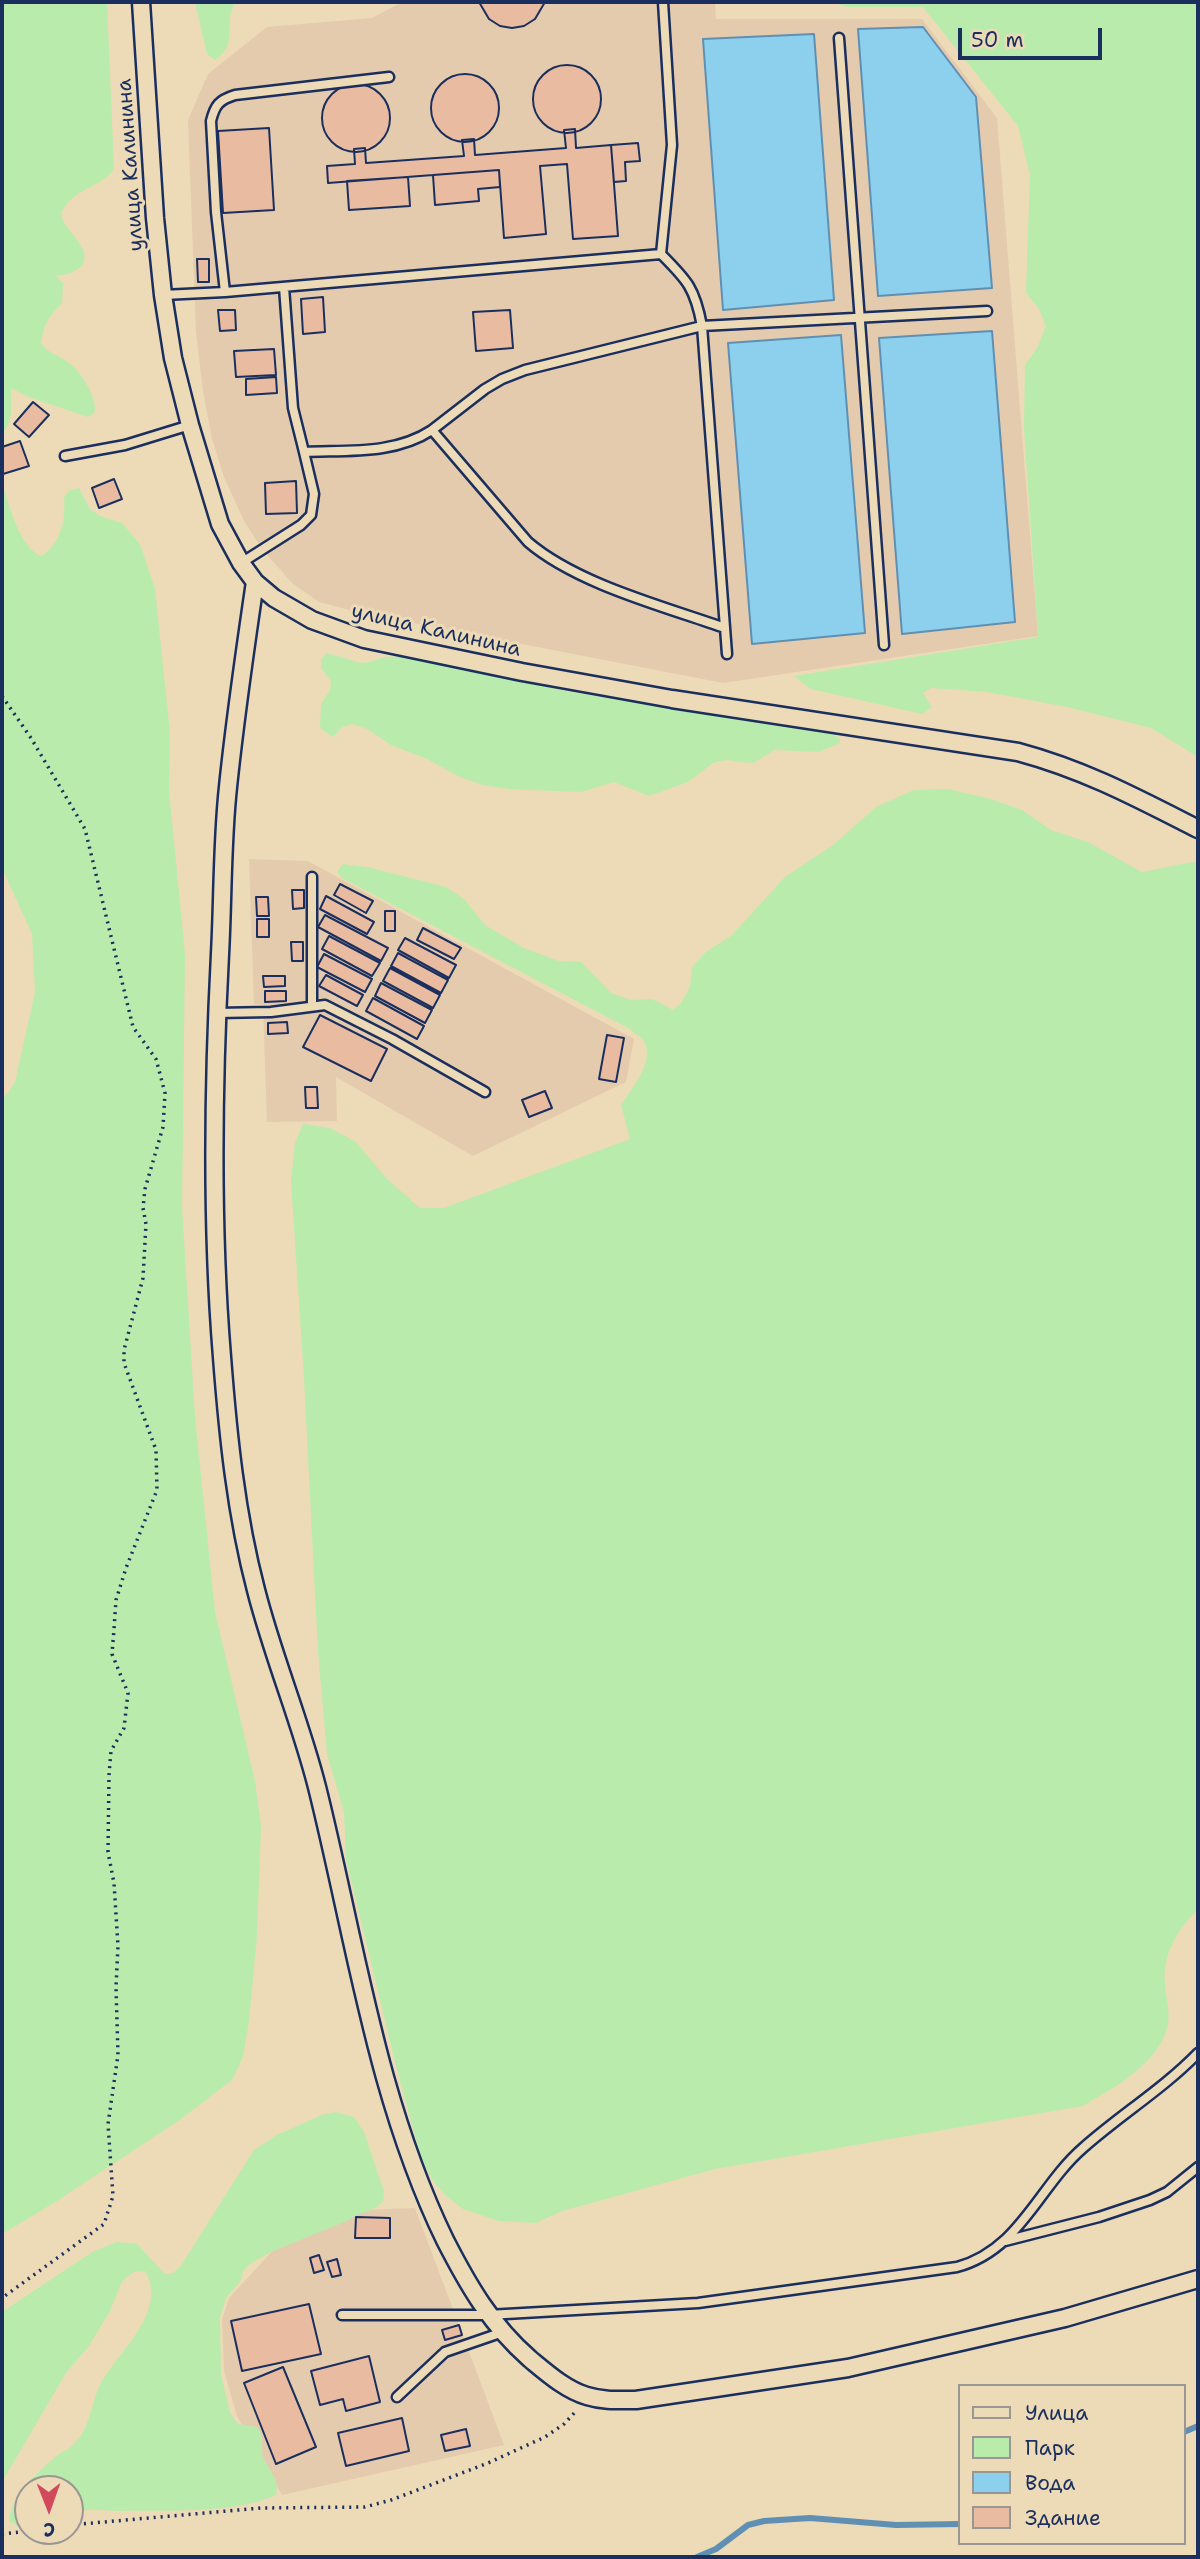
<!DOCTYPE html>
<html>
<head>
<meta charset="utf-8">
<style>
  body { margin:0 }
  #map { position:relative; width:1200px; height:2559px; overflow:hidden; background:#eddab7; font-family:"Shantell Sans",sans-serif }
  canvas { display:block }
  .frame { position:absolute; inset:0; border:4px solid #1b2f5e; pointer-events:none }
  .legend { position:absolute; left:958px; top:2384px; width:228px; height:161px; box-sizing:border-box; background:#eddab7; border:2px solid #999693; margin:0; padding:9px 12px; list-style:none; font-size:21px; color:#1b2f5e }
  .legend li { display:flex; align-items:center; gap:14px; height:35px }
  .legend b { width:35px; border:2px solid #999693 }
  .north { position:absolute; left:14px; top:2475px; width:70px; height:70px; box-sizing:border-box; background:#eddab7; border:2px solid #999693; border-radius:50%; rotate:179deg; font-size:19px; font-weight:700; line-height:28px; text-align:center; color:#1b2f5e }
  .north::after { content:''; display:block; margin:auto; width:24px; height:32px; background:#d1495b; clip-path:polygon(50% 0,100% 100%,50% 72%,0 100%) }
  .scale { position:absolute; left:958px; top:28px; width:144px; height:32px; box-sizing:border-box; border:4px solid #1b2f5e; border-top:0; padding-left:9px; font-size:21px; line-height:24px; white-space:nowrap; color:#1b2f5e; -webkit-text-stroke:5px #eddab7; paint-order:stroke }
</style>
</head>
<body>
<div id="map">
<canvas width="1200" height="2559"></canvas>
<div class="frame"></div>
<ul class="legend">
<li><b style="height:9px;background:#eddab7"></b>Улица</li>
<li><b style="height:19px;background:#b9ecac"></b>Парк</li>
<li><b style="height:19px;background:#8dd0ee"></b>Вода</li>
<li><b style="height:19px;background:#e9bca2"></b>Здание</li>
</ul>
<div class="north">С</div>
<div class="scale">50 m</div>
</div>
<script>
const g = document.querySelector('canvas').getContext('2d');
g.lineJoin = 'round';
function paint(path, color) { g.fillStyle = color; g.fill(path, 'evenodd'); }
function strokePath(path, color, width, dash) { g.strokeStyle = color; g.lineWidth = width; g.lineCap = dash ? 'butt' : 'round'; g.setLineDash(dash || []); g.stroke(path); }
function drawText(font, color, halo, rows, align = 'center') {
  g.font = font + ' "Shantell Sans",sans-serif'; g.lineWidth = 6; g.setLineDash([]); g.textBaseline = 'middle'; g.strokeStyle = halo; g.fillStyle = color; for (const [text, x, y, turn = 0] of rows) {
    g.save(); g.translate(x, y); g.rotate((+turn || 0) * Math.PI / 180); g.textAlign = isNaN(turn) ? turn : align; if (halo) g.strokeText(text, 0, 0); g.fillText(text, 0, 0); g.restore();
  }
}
paint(new Path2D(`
  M402,2H715L716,19H922L997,118L1038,636L723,683L357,612L319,602L292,583L262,549L244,521L224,477L212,439L203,391L196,332L188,120L208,74L267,27L372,18Z
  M249,859L308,861L634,1039L626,1082L473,1156L336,1077L337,1121L267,1122L263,1005L254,1004Z
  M415,2208L504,2445L282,2495L237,2416L224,2371L222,2319L229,2298L278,2245L363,2210Z`), '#e4cbae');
paint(new Path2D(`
  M2,2H107L114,169C98,190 75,186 61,213C64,228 74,233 81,246C93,266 72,275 56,276L63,283L62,303C49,316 43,325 41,344C49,354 59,355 69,363C82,373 96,396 95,412L88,417L29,397L11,388C10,403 15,422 2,433Z
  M195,2H235C222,25 240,43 215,60L207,54Z
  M829,2H1198V757L1151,728L1067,707L987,692L931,688L923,693L932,707L922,714L811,689L794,676L1038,637L1024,428L1025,365L1037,348L1046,326L1039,309L1026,293L1030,175L1018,126L923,7H849Z
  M2,484C9,504 20,550 42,556C61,542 66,521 64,497L70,490L79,488L90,509L100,516L122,523L140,544L155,589L170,733L169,791L185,954L182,1207L195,1417L215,1612L255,1781L261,1826L257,1935L249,2021L243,2057L232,2080L181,2119L57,2201L2,2234V1101L15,1082L35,992L32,934L2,868Z
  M327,653L361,663L370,662L385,657L404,656L566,691L833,734L840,739V743L819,752L775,750L753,763L725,760L713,763L688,782L649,796L614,782L581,792L509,789L483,785L460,777L427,759L391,745L367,729L353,724L342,727L333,737L320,728L321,704L330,690L331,681L321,668V659Z
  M948,789L991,799L1022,810L1051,830L1088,842L1142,872L1192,862L1198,864V1909C1178,1929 1162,1954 1165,1984C1166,2000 1172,2016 1166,2032C1153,2067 1113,2088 1083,2106L715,2169L562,2211L536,2223L499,2221L463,2209L445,2195L434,2182L422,2161L397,2070L346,1859L344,1812L327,1754L318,1652L304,1378L291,1181L295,1143L303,1124L330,1128L356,1142L386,1178L420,1208H444L630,1139L621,1105C632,1088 655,1062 644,1041C641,1037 634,1033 630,1029L342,878L337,871L343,864L367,867L446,887L464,899L485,925L524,948L559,961L581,962L611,993L631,1000L652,999L673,1010L681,1003L690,987L692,967L707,951L731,936L785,877L833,845L876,807L914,790Z
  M336,2112L354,2117L364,2132L384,2191L383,2201C373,2213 360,2211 349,2220L271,2252L250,2264L243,2271L240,2282L226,2298L220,2318L221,2374L230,2413L238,2424L257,2427C267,2440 258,2446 264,2459C270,2472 280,2479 276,2495C236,2514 164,2510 119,2511C102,2511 86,2507 70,2514V2489H28V2526H18L9,2521C11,2496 37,2473 55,2457C61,2452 68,2450 73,2445C91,2429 91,2400 102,2381C120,2351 168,2310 145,2271L134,2272L122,2281L110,2311L89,2346L66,2373L2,2482V2312L94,2251L117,2242L137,2244L165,2274L173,2273L180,2267L254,2150L277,2135L324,2114Z`), '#b9ecac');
const water = new Path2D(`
  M923,27L976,97L992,288L878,296L858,29Z
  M814,34L834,300L723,310L703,39Z
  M992,331L1015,622L902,634L879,338Z
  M841,335L865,633L752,644L728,343Z`);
paint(water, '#8dd0ee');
strokePath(water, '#5f90b4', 2);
strokePath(new Path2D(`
  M1184,2432L1198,2426
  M697,2557L716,2549L748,2525L764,2521L810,2518L896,2525L960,2524`), '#5f90b4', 6);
const building = new Path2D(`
  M479,2H545L535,19L524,26L512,28L500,26L489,19Z
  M533 99a34 34 0 1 1 68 0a34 34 0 1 1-68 0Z
  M431 108a34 34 0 1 1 68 0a34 34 0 1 1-68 0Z
  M322 118a34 34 0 1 1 68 0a34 34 0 1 1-68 0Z
  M269,128L274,210L223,213L218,131Z
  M575,129L576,148L611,145L618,236L573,239L567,164L540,166L546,234L504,238L499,170L328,183L327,166L355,164L354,149L365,148L366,163L464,156L462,140L474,139L475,155L566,148L564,130Z
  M638,143L640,161L625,162L626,181L614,182L611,145Z
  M499,170L500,187L478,189L479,201L435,205L433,175Z
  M408,177L410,206L349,210L347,181Z
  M197,259H209V282H198Z
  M323,297L325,332L303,334L301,299Z
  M218,310H235L236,330L220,331Z
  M510,310L513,348L476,351L473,312Z
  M274,349L276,375L236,377L234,351Z
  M276,377L277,393L246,395V379Z
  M33,402L49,415L29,437L14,424Z
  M20,441L29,466L3,474L2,447Z
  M114,479L122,499L99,508L92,488Z
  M296,481L297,513L266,514L265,483Z
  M340,884L373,901L366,913L334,895Z
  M292,890H304V908L293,909Z
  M326,896L374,922L367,934L320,909Z
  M256,897H268L269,916H257Z
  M385,911H395V931H385Z
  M325,915L388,948L381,961L318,927Z
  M257,919H269V937H257Z
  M423,928L461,948L454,959L417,940Z
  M329,936L380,963L372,976L322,949Z
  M405,938L456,965L449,978L398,950Z
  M291,942H303V961H292Z
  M398,953L448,980L441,993L391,966Z
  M324,954L372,979L365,992L317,967Z
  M390,968L440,995L433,1008L383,981Z
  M326,975L363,995L357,1006L319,986Z
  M263,976H285V986L264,987Z
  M381,983L432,1010L425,1023L375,996Z
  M265,991H286V1001L265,1002Z
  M373,998L424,1026L417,1039L366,1011Z
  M320,1015L387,1049L371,1081L303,1047Z
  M287,1022L288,1033L268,1034V1023Z
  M607,1035L624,1038L616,1082L599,1079Z
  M305,1087H317L318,1108H306Z
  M545,1091L552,1108L529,1117L522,1100Z
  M356,2217L390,2218V2238H355Z
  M319,2255L324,2270L314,2273L310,2258Z
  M337,2259L341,2275L332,2277L327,2262Z
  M309,2304L321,2354L242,2371L231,2321Z
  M459,2325L462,2335L445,2340L442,2330Z
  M369,2356L380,2402L346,2411L343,2399L320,2405L311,2371Z
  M283,2367L316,2447L276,2464L244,2383Z
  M402,2418L409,2451L346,2466L338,2433Z
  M466,2429L470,2446L445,2451L441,2435Z`);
paint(building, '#e9bca2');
strokePath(building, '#1b2f5e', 2);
const lane = new Path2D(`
  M839,38L884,645
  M661,254L672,145L663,2
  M284,287L293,408L304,452
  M225,292L216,212L211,121C215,105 219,100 235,95L389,77
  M163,295L225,292L661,254C687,280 695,288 702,326L987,311
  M432,430L485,389L502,379L525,370L702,326L727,654
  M65,456L125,445L190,425
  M241,563L301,525L311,515L314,494L304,452C347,450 394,455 432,430L528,542C577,584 663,606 725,628
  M312,1006V877
  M217,1013L271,1012L325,1005L392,1039L485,1092
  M1005,2241L1099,2217L1150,2200L1167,2192L1198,2167
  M342,2315H488L698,2303L957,2267C1020,2250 1038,2187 1083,2148C1120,2115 1163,2089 1198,2053
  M397,2397L445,2352L503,2332`);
const street = new Path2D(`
  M141,2L155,218L163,295L173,358L190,425L220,524L241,563L255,582L274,598L312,620L364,639L522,672L672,699L1018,752C1085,770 1137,798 1198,829
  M255,582C245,650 235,719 228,787C222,842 223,898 220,954C213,1088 211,1223 222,1357C228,1435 236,1514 256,1590C273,1657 300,1720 317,1787C355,1939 376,2098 445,2240C468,2285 491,2325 530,2359C547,2373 566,2390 587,2396C603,2401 619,2400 636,2400L848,2368L1065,2318L1198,2279`);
strokePath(lane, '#1b2f5e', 13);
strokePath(street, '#1b2f5e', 21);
strokePath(new Path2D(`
  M2,696L31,738L85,829L133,1027L156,1059L165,1093L163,1127L145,1189L143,1208L146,1224L143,1278L124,1350V1363L156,1450L157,1490L126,1568L116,1600L114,1629L112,1654L128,1693L124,1728L111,1751L109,1775L108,1852L114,1883L118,1946L116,1987L118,2055L108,2124L113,2196L104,2224L2,2298
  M70,2525L261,2508L365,2507L391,2500L488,2463L545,2437L564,2424L577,2410
  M2,2534L28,2531`), '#1b2f5e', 3.5, [2, 5]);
strokePath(lane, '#eddab7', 8);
strokePath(street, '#eddab7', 16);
drawText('21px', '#1b2f5e', '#eddab7', [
  ["улица Калинина",131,165,-94],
  ["улица Калинина",436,631,13]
]);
</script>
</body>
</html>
